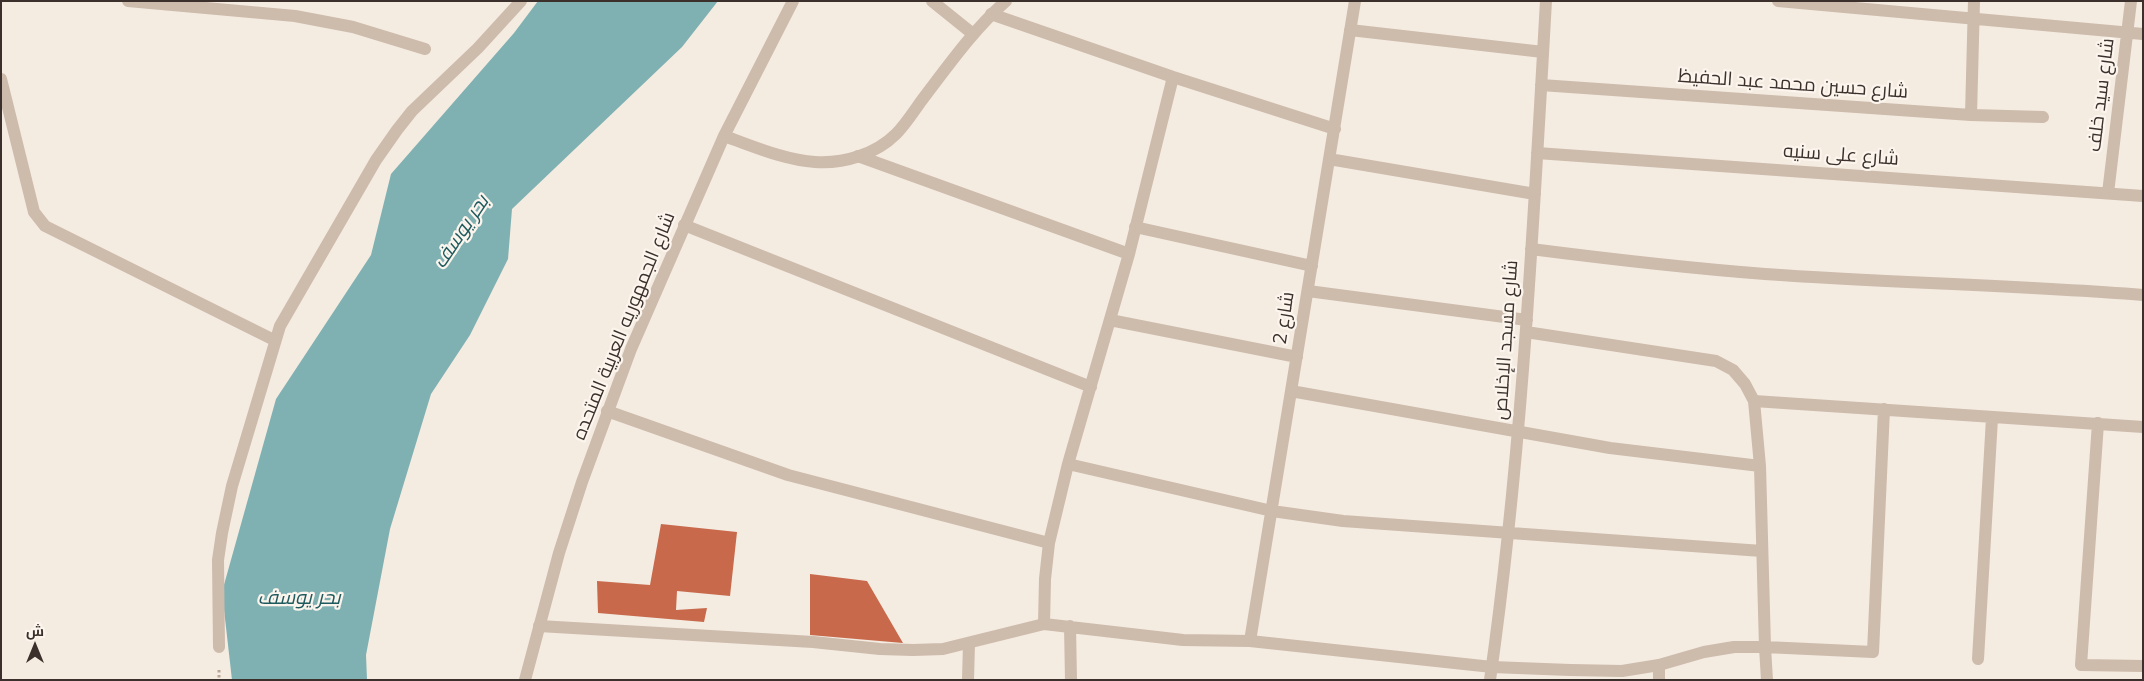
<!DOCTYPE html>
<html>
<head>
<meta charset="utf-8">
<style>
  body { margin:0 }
  #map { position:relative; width:2144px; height:681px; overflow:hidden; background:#f4ebe1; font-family:Mulish,Cairo,sans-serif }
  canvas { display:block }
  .frame { position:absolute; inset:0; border:2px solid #3b302b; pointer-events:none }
  .north { position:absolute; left:10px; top:621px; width:50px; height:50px; -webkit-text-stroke:4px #fbf5ee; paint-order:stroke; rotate:0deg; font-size:14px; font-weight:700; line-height:20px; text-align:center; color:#3b302b }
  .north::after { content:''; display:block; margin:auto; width:18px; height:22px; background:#3b302b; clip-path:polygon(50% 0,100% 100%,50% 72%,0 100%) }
</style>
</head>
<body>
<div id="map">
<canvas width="2144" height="681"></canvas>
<div class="frame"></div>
<div class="north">ش</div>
</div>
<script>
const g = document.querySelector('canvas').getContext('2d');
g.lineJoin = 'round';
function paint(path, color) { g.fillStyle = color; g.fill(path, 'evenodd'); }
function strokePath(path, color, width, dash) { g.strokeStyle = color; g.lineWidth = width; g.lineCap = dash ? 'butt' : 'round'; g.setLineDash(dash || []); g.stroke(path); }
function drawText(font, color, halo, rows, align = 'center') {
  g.font = font + ' Mulish,Cairo,sans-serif'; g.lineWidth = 4.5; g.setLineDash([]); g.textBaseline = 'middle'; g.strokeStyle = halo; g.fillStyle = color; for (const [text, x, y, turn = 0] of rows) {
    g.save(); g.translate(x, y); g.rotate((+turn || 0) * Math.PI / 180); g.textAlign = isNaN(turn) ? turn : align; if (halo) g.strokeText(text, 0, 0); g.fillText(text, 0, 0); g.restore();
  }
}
paint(new Path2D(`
  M538,1H718L682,47L512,209L508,259L470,335L431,394L390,529L366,655L367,680H232L222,592L276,399L371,255L391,174L514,33Z`), '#7fb0b2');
paint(new Path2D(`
  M661,524L737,532L730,596L677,591L676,610L707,608L704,622L598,613L597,581L650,585Z
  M810,574L867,581L903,643L810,635Z`), '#c8694b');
strokePath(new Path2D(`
  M219,670V680`), '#b9a596', 3, [2.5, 2.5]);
strokePath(new Path2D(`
  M932,1L973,34`), '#cdbbac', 12);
strokePath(new Path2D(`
  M128,1L295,16L353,27L425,49
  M1778,1L2143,34
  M991,14L1173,77L1335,129
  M1350,30L1543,52
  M1,79L34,212L45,226L274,340
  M1541,85L1971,115L2043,117
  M1971,115L1974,1
  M1537,153L2143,196
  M858,156L1129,254
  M1329,159L1535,194
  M2108,193L2131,1
  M684,225L1091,387
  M1135,227L1312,266
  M1531,249C1609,259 1687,268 1765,274C1891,283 2017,285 2143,295
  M1308,291L1527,320
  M1110,320L1297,357
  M1291,391L1610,448L1760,466
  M1754,401L2143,427
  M607,411L788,475L1049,543
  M2098,423L2081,665L2143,666
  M1068,464L1272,511L1343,521L1762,551
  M1044,624L1045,579L1049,543L1068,464L1129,254L1173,77
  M539,626L813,642L880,649L913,650L943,649L1044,624L1183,640L1250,641L1492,667L1570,670L1622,671L1659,665L1704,652L1734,647H1765L1760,466L1754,401L1745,384L1733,370L1716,361L1526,332
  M1070,626L1071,680
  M1250,641L1355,1
  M219,647L218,560L222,533L232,486L280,326L376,160L397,130L412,111L478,48L521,1
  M1978,659L1992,418
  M1659,665V680
  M968,680L969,643
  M1490,680C1522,455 1533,228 1546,1
  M1767,680L1765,647L1873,652L1884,409`), '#cdbbac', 12);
strokePath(new Path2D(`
  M724,136C753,146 784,160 815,162C844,164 876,154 896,134C906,124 914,111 922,100C948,66 973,30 1006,1
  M525,680L559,553L582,482L631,349L724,136L793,1`), '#cdbbac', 12);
drawText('19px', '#3b302b', '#fbf5ee', [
  ["شارع حسين محمد عبد الحفيظ",1793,84,4],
  ["شارع سيد خلف",2101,95,-83],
  ["شارع على سنيه",1841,155,4],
  ["شارع 2",1284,318,-81],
  ["شارع الجمهوريه العربية المتحده",624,326,-68],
  ["شارع مسجد الإخلاص",1506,340,-86]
]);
drawText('italic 20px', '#1f5a5e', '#fbf5ee', [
  ["بحر يوسف",461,232,-56],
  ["بحر يوسف",299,598]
]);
</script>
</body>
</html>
